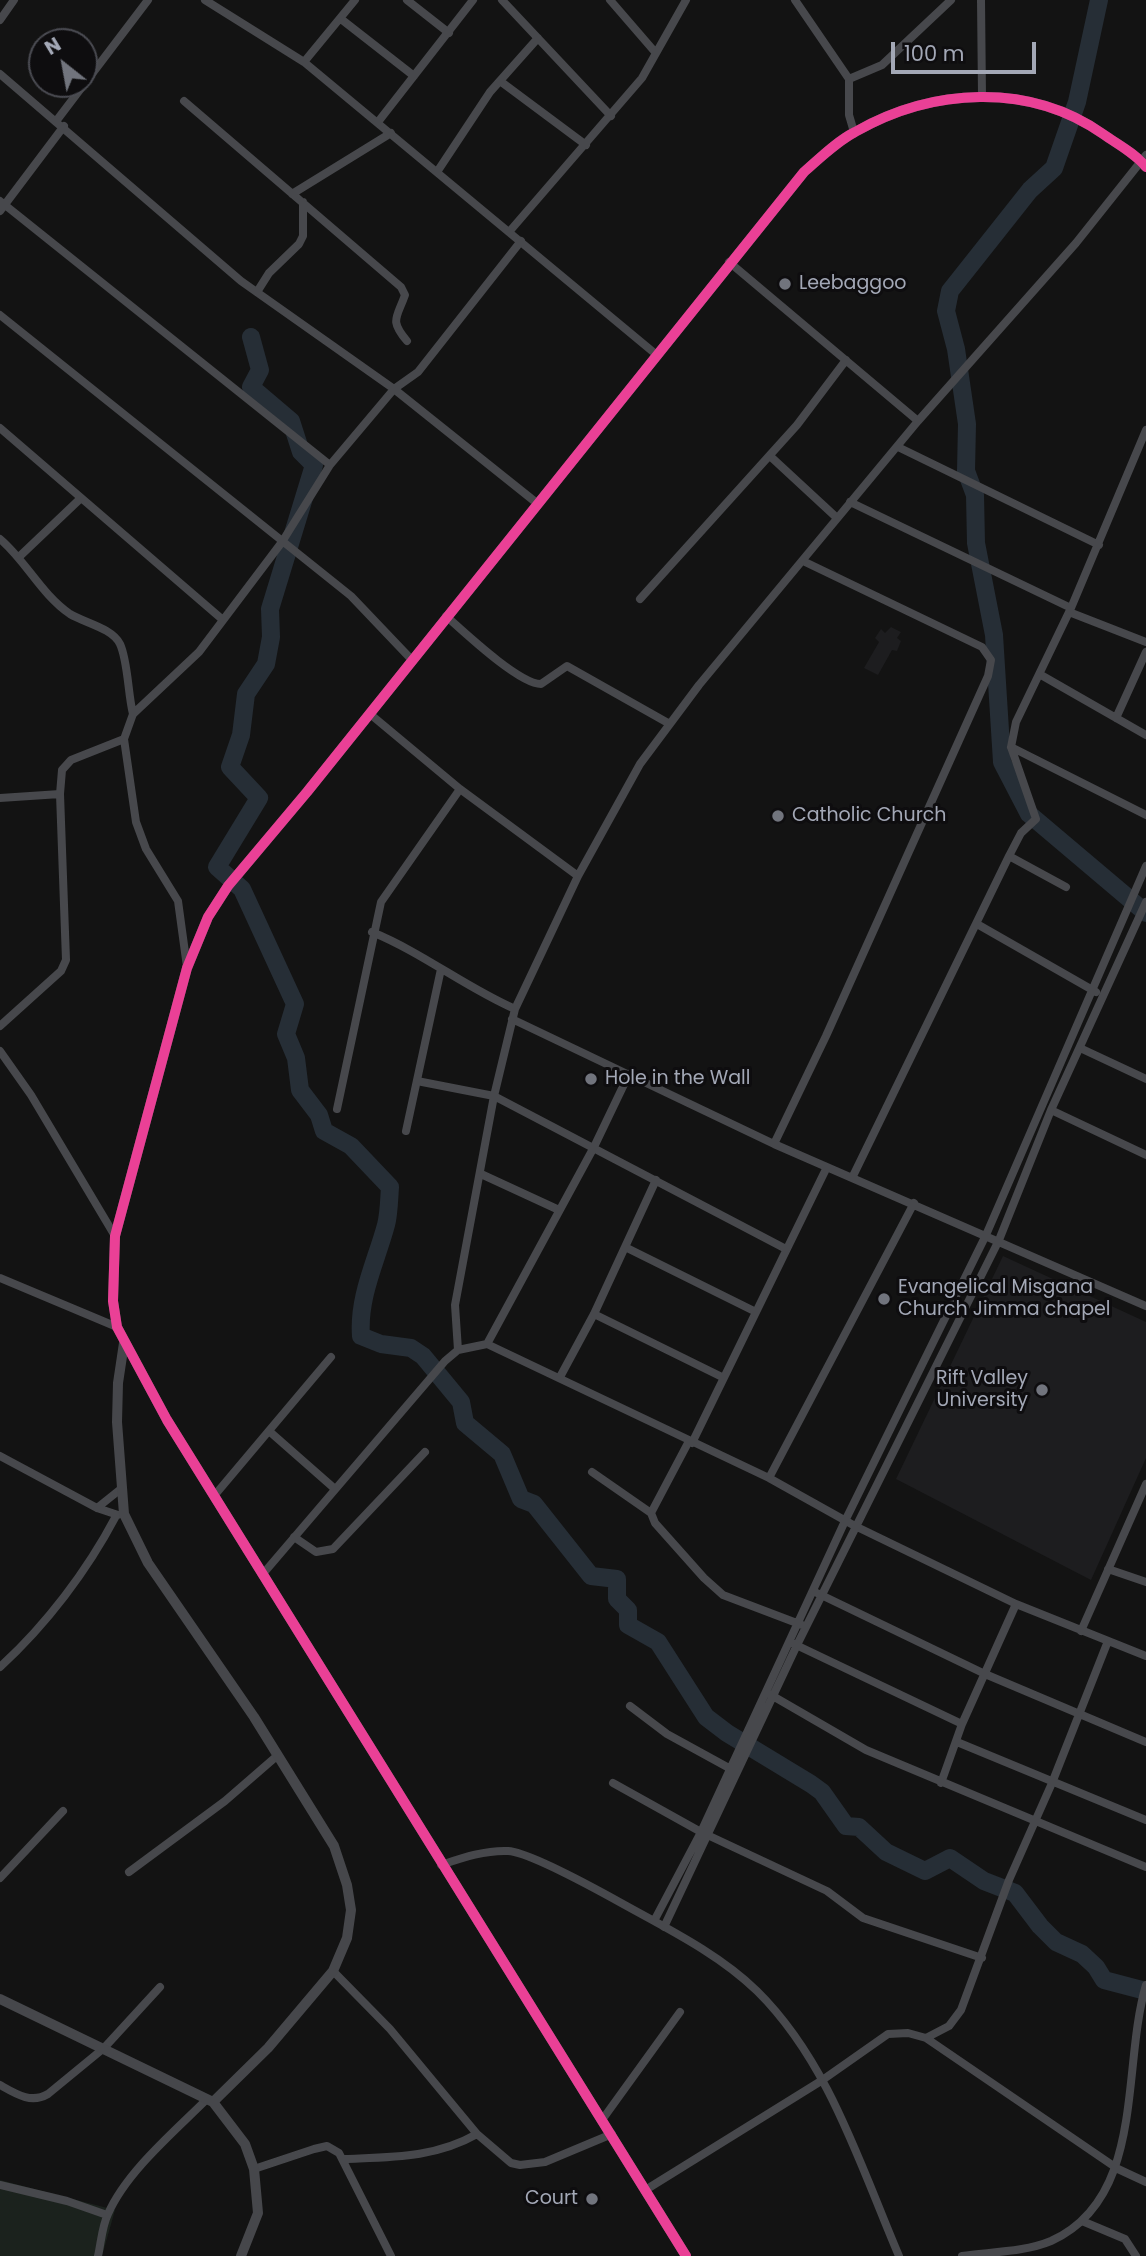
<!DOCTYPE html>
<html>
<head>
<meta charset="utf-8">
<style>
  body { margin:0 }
  #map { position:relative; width:1146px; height:2256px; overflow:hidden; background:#131313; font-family:Poppins,sans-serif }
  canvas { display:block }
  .north { position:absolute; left:28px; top:28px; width:70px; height:70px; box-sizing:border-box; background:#0e0d0f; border:2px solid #4a4b52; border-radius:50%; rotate:329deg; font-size:19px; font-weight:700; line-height:28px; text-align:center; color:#a3a8b6 }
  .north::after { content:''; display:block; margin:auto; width:24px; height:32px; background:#71747d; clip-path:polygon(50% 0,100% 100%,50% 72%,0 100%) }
  .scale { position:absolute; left:891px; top:42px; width:145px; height:32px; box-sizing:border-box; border:4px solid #a3a8b6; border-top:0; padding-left:9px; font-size:21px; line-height:24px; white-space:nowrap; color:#a3a8b6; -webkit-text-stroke:5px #0e0d0f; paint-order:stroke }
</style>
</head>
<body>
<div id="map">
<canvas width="1146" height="2256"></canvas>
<div class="north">N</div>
<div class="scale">100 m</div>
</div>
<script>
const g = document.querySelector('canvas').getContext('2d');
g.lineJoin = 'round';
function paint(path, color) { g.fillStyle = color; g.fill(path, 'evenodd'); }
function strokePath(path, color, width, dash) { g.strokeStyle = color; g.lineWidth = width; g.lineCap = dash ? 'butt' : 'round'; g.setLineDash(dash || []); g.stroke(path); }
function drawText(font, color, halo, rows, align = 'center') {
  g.font = font + ' Poppins,sans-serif'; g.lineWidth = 6; g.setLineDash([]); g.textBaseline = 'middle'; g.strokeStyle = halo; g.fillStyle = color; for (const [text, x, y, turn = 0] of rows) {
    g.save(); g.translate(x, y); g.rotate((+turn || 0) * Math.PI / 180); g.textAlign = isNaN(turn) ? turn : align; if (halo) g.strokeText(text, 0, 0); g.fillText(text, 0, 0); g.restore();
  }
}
paint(new Path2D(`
  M891,627L901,632L897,638L901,641L897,651L892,650L878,675L864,668L879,642L875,638L881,629L885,633Z
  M1003,1256L1146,1322V1458L1091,1580L896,1479Z`), '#1d1d1f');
paint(new Path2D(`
  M0,2180L115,2210L102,2256H0Z`), '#1b221d');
strokePath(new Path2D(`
  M1099,0L1077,102L1054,168L1030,190L950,291L946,311L956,349L967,424L966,471L975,495L976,543L994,635L1002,762L1029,814L1146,913
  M251,337L260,370L251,387L291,421L301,452L314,465L270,609L271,637L266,664L246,694L241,735L230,767L259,798L217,867L242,889L295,1004L286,1034L296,1058L300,1090L319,1115L324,1131L351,1146L390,1187C389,1200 389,1214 386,1225C376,1262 358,1297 361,1336L381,1344L411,1348L423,1356L461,1402L465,1423L502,1454L521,1499L534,1504L591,1576L617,1579V1599L628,1610V1625L658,1642L706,1717L727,1733L811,1784L822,1792L846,1826L859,1827L886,1852L925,1871L950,1858L984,1881L1015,1893L1040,1926L1056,1942L1082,1954L1096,1967L1104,1980L1146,1991`), '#262e36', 18);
strokePath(new Path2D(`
  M205,0L304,62L658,356
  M407,0L449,33
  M502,0L611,116
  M610,0L655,52
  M795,0L849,79V115L854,132
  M981,0L982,95
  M341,19L414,76
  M0,20L14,0
  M304,62L355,0
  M0,74L241,281L394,389L538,504
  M849,79L882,65L951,0
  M500,81L586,145
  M184,101L401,287L405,295C397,318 389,320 407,341
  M57,120L148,0
  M378,122L473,0
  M437,172L490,92L538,38
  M292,194L391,133
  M0,201L330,465
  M0,211L64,126
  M509,232L642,78L686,0
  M729,262L918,421
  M257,292L269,273L299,244L303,236V202
  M0,315L351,596L411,659
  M0,428L223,620
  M898,447L1099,545
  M770,456L837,518
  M850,502L1071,608
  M0,539C26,561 41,594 70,614C85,623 112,628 120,644C128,661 128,695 133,714
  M20,556L81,498
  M640,599L797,425L846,360
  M1069,612L1146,642
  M446,616C464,632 519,684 541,684L567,666L668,723
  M1041,675L1146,735
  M370,714L460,789L578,876
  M1116,718L1146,652
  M1011,747L1146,815
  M0,798L60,794L62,770L71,760L124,739
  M1009,856L1066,887
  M977,924L1096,992
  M372,932C423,953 465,987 515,1009
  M187,967L178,901L146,849L136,822L124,739L133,714L199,652L282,542L330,465L394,389L418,372L521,241
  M512,1019L774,1144L1146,1306
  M0,1026L61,971L66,960L60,794
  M1080,1048L1146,1079
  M0,1051L31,1095L115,1236
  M417,1081L494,1096L786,1249
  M337,1109L381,902L460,789
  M1051,1110L1146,1155
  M406,1131L441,969
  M774,1144L826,1036L988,676L991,660L982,647L803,561
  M481,1174L559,1210
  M853,1176L1009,856L1021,833L1036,819L1011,747L1016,722L1071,608L1146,430
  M625,1247L754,1311
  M0,1278L117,1327
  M594,1314L722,1377
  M487,1344L594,1147L629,1074
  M458,1350L455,1305L494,1096L515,1009L578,876L640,764L699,685L918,421L1076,243L1146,155
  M560,1377L594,1314L656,1180
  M269,1431L335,1489
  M692,1443L827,1167
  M0,1456L97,1508L118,1515
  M592,1472L651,1513L655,1523L704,1578L723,1595L802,1625
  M769,1478L914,1203
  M214,1496L331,1357
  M97,1508L122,1488
  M651,1513L689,1441
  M294,1537L316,1552L333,1549L425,1452
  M1108,1569L1146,1582
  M262,1575L445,1361L458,1350L487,1344L769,1478L855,1526L1016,1604L1146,1656
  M817,1593L985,1674L1146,1742
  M1081,1631L1146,1484
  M794,1644L962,1724
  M0,1667C46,1625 87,1571 116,1516
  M771,1695L866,1750L1146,1867
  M630,1706L667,1734L729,1768
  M957,1742L1146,1820
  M613,1783L701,1832L827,1891L863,1918L982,1958
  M941,1783L962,1724L1016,1604
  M441,1865C462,1858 485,1850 508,1851C528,1852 594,1888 614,1899C662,1926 717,1952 757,1991C829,2062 860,2165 899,2256
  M129,1872L225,1801L278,1755
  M0,1878L63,1811
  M654,1921L701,1832L845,1521L986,1235L1146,866
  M664,1927L797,1645L999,1240L1051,1110L1146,902
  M333,1971L390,2029L477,2134L511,2163L520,2165L545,2162L612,2134
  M926,2038L949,2026L961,2010L1009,1880L1052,1783L1108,1641
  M0,2085C16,2094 31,2104 48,2094L104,2048L160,1987
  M602,2120L680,2012
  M345,2159C392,2157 435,2158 477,2134
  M254,2169L314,2149L327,2146L339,2153L391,2256
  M0,2185L67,2201L107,2215
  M647,2189L821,2081L888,2034L908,2033L926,2038L1118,2169L1146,2182
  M1082,2221L1125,2239L1136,2256
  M98,2256C101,2243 102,2226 108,2214C126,2172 175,2131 207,2099
  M962,2256C990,2252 1025,2252 1051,2241C1146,2198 1121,2069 1146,1985`), '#47484c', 8);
strokePath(new Path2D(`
  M124,1343L118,1383L117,1422L124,1514L148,1563L254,1717L334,1846L347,1885L351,1910L347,1938L333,1971L268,2048L213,2102
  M0,1999L213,2102L245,2144L254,2169L258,2213L241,2256
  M686,2256L167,1420L117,1327L113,1301L115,1236L187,968L208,917L228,886L307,792L804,172C820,158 836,142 855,132C932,88 1029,82 1103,134C1117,144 1135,153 1146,167`), '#46474b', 10);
strokePath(new Path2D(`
  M686,2256L167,1420L117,1327L113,1301L115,1236L187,968L208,917L228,886L307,792L804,172C820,158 836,142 855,132C932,88 1029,82 1103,134C1117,144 1135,153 1146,167`), '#ea4096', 10);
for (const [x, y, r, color] of [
  [785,284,7,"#71747d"],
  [778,816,7,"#71747d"],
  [591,1079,7,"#71747d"],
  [884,1299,7,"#71747d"],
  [1042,1390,7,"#71747d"],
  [592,2199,7,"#71747d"]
]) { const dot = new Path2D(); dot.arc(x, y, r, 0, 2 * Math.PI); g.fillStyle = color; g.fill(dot); strokePath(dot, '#0e0d0f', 2.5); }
drawText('19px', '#a3a8b6', '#0e0d0f', [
  ["Leebaggoo",799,284],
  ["Catholic Church",792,816],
  ["Hole in the Wall",605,1079],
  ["Evangelical Misgana",898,1288],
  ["Church Jimma chapel",898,1310],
  ["Rift Valley",1028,1379,"right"],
  ["University",1028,1401,"right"],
  ["Court",578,2199,"right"]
], 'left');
</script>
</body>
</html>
